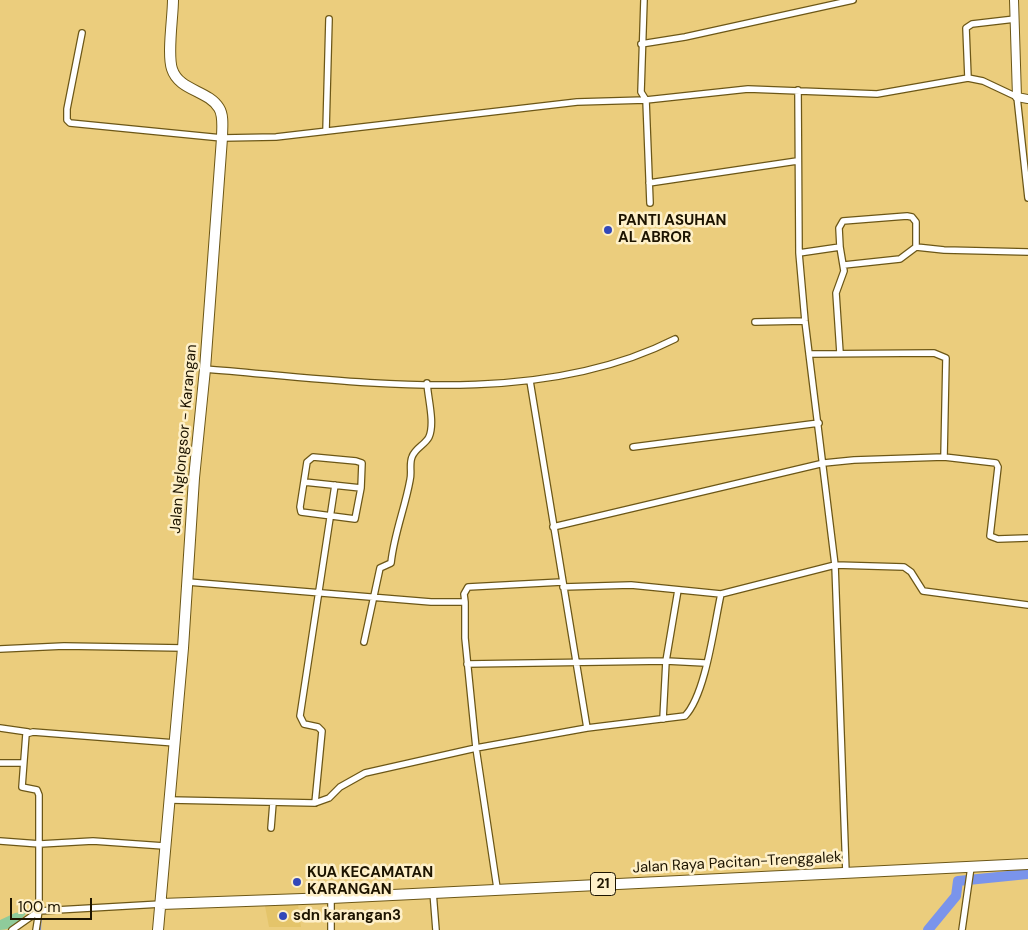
<!DOCTYPE html>
<html>
<head>
<meta charset="utf-8">
<style>
  body { margin:0 }
  #map { position:relative; width:1028px; height:930px; overflow:hidden; background:#ebcd7d; font-family:"DM Sans",sans-serif }
  canvas { display:block }
  .scale { position:absolute; left:10px; top:898px; width:82px; height:22px; box-sizing:border-box; border:2px solid #1d1400; border-top:0; padding-left:6px; font-size:15px; line-height:18px; white-space:nowrap; color:#1d1400; -webkit-text-stroke:4px #fef0c9; paint-order:stroke }
</style>
</head>
<body>
<div id="map">
<canvas width="1028" height="930"></canvas>
<div class="scale">100 m</div>
</div>
<script>
const g = document.querySelector('canvas').getContext('2d');
g.lineJoin = 'round';
function paint(path, color) { g.fillStyle = color; g.fill(path, 'evenodd'); }
function strokePath(path, color, width, dash) { g.strokeStyle = color; g.lineWidth = width; g.lineCap = dash ? 'butt' : 'round'; g.setLineDash(dash || []); g.stroke(path); }
function drawText(font, color, halo, rows, align = 'center') {
  g.font = font + ' "DM Sans",sans-serif'; g.lineWidth = 5; g.setLineDash([]); g.textBaseline = 'middle'; g.strokeStyle = halo; g.fillStyle = color; for (const [text, x, y, turn = 0] of rows) {
    g.save(); g.translate(x, y); g.rotate((+turn || 0) * Math.PI / 180); g.textAlign = isNaN(turn) ? turn : align; if (halo) g.strokeText(text, 0, 0); g.fillText(text, 0, 0); g.restore();
  }
}
paint(new Path2D(`
  M298,904L301,927H269L265,906Z`), '#e4c46a');
paint(new Path2D(`
  M28,911C20,921 13,930 0,930V920L15,913Z`), '#8fcb9b');
strokePath(new Path2D(`
  M40,930L41,915`), '#7a94eb', 2);
strokePath(new Path2D(`
  M928,930L956,896L958,881L1028,874`), '#7a94eb', 10);
const street = new Path2D(`
  M644,0L641,92L646,100L650,203
  M82,33L67,109V120L70,123L222,138L276,137L577,102L646,100L748,89L877,94L968,78L983,81L1017,97L1028,198
  M641,44L685,37L853,0
  M968,78L966,28L972,24L1015,19
  M326,131L329,19
  M649,183L797,161
  M799,253L840,247L839,228L843,221L907,216L912,217L916,222V247L944,250L1028,252
  M844,265L900,259L916,247
  M755,322L805,321
  M840,353L836,293L844,271L840,247
  M809,354L934,353L946,358L944,457L996,463L998,467L990,536L998,539L1028,538
  M205,369C356,381 535,410 675,339
  M530,381L587,728
  M633,447L819,423
  M313,457L356,461L362,463L361,488L355,519L301,512L300,507L307,462Z
  M304,482L361,488
  M553,527L824,463L854,460L944,457
  M563,587L631,585L721,594
  M678,590L666,661L705,663
  M465,602L464,594L468,587L562,582
  M364,642L380,568L391,563C394,534 405,508 410,480C412,473 409,464 412,457C415,448 425,445 429,437C435,423 428,399 427,383
  M0,649L64,646L183,648
  M467,664L666,661L663,719
  M0,728L28,732
  M0,763H23
  M170,800L315,803L329,798L340,787L365,773L476,748L465,638V602H431L188,582
  M315,803L322,731L318,727L304,724L300,716L335,485
  M271,828L273,803
  M0,841L40,844L93,841L164,846
  M846,873L835,565L904,567L911,572L923,591L1028,605
  M497,888L476,748L587,728L685,716C706,694 714,625 721,594L835,565L805,321L799,253L798,90
  M433,892L436,930
  M331,898V930
  M12,930L39,911L161,904
  M36,930L39,911V795L37,790L22,787L26,734L33,732L175,743
  M962,930L971,867`);
const secondary = new Path2D(`
  M1014,0L1017,97L1028,99`);
const highway = new Path2D(`
  M161,904L331,898L1028,864
  M158,930L183,648L194,478L205,369L222,138C222,128 224,116 219,108C208,90 179,91 172,69C167,54 173,17 173,0`);
strokePath(street, '#6c5717', 8);
strokePath(secondary, '#6c5717', 10);
strokePath(highway, '#6c5717', 12);
strokePath(street, '#fff', 5.5);
strokePath(secondary, '#fff', 8);
strokePath(highway, '#fff', 10);
for (const [x, y, r, color] of [
  [608,230,5,"#3348b9"],
  [297,882,5,"#3348b9"],
  [283,916,5,"#3348b9"]
]) { const dot = new Path2D(); dot.arc(x, y, r, 0, 2 * Math.PI); g.fillStyle = color; g.fill(dot); strokePath(dot, '#fef0c9', 2); }
for (const [x, y, w] of [
  [603,884,25]
]) { const box = new Path2D(); box.roundRect(x - w / 2, y - 11.5, w, 23, 4); g.fillStyle = '#fef0c9'; g.fill(box); strokePath(box, '#1d1400', 1); }
drawText('bold 14px', '#1d1400', null, [
  ["21",603,884]
]);
drawText('bold 15px', '#1d1400', '#fef0c9', [
  ["PANTI ASUHAN",618,221],
  ["AL ABROR",618,238],
  ["KUA KECAMATAN",307,873],
  ["KARANGAN",307,890],
  ["sdn karangan3",293,916]
], 'left');
drawText('15px', '#1d1400', '#fef0c9', [
  ["Jalan Nglongsor - Karangan",184,439,-85],
  ["Jalan Raya Pacitan-Trenggalek",737,863,-3]
]);
</script>
</body>
</html>
